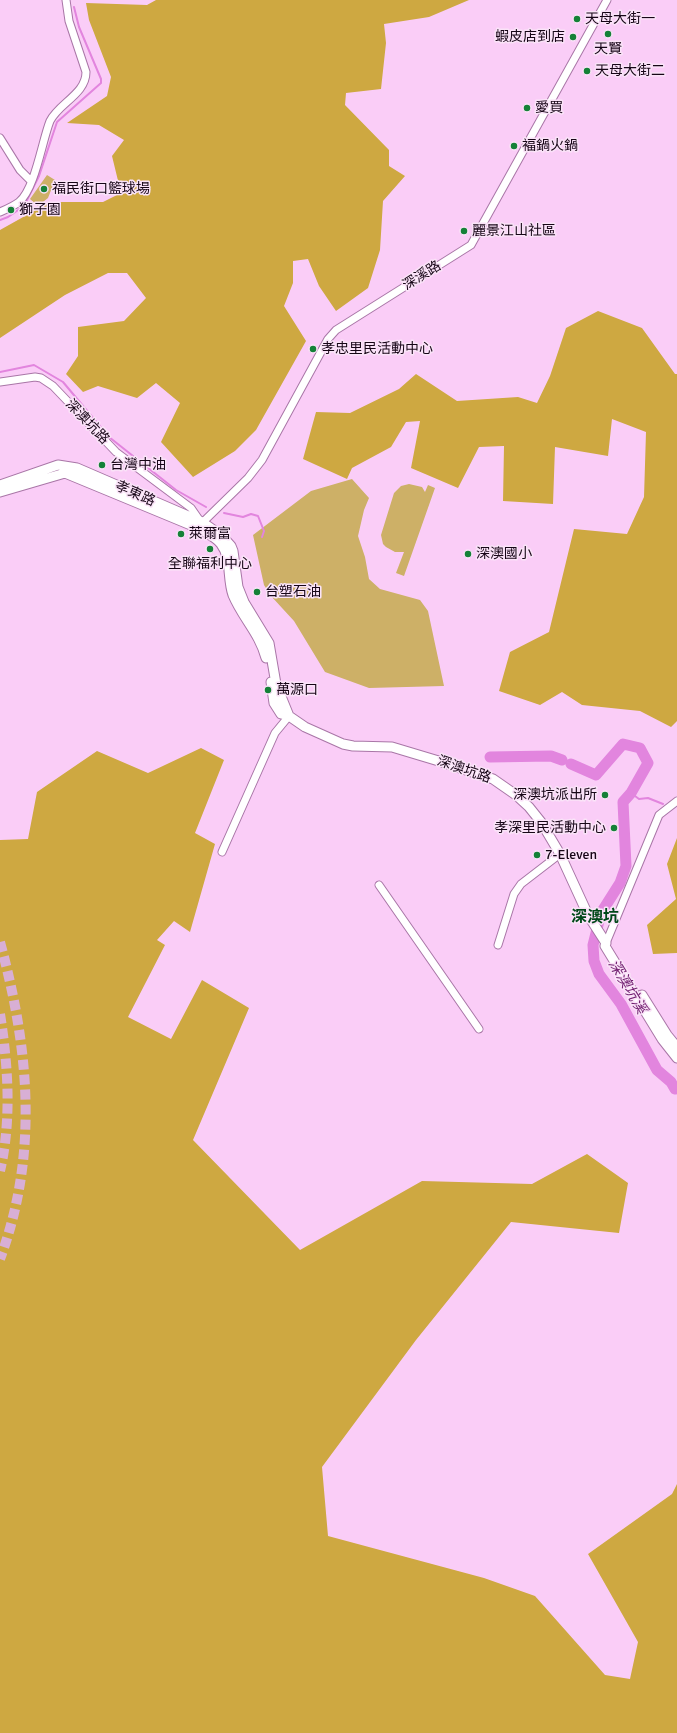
<!DOCTYPE html>
<html>
<head>
<meta charset="utf-8">
<style>
  body { margin:0 }
  canvas { display:block; background:#facdf7 }
</style>
</head>
<body>
<canvas width="677" height="1733"></canvas>
<script>
const g = document.querySelector('canvas').getContext('2d');
g.lineJoin = 'round';
function paint(path, color) { g.fillStyle = color; g.fill(path, 'evenodd'); }
function strokePath(path, color, width, dash) { g.strokeStyle = color; g.lineWidth = width; g.lineCap = dash ? 'butt' : 'round'; g.setLineDash(dash || []); g.stroke(path); }
function drawText(font, color, halo, rows, align = 'center') {
  g.font = font + ' Signika,"Noto Sans TC",sans-serif'; g.lineWidth = 3; g.setLineDash([]); g.textBaseline = 'middle'; g.strokeStyle = halo; g.fillStyle = color; for (const [text, x, y, turn = 0] of rows) {
    g.save(); g.translate(x, y); g.rotate((+turn || 0) * Math.PI / 180); g.textAlign = isNaN(turn) ? turn : align; if (halo) g.strokeText(text, 0, 0); g.fillText(text, 0, 0); g.restore();
  }
}
paint(new Path2D(`
  M47,175L55,180L48,198L38,206L30,199Z
  M352,479L369,498L364,510L358,536L365,557L369,579L380,589L420,600L428,611L444,686L369,688L325,672L294,621L271,596L264,585L253,535L311,491Z
  M409,484L422,487L425,492L428,485L435,488L404,576L396,573L404,552H395L386,547L383,544L381,535L394,493L401,486Z`), '#cdb067');
paint(new Path2D(`
  M156,0H469L429,17L384,24L386,43L381,89L346,93L345,105L389,150V166L405,176L383,201L380,250L368,288L336,311L319,286L308,259L293,261V283L284,306L306,341L256,430L235,451L193,477L161,442L180,403L156,383L137,398L98,386L83,392L66,374L78,356V327L124,321L146,298L127,273H108L65,295L0,338V230L50,202H103L121,193L112,156L124,140L99,125L67,123L107,96L111,77L89,20L86,3L147,5Z
  M598,311L642,328L675,374H677V721L671,727L640,711L582,705L562,692L540,705L499,691L510,652L549,632L574,529L627,534L644,497L646,432L612,419L608,456L555,447L553,504L503,501L504,446L479,447L458,488L411,468L420,421L406,422L391,447L352,468L347,479L303,459L316,412L350,413L399,389L416,374L457,401L518,397L537,403L550,376L566,328Z
  M201,748L224,760L195,833L215,844L190,932L174,921L157,940L165,945L128,1017L171,1039L202,980L249,1008L193,1140L300,1250L422,1181L532,1184L587,1154L628,1183L619,1233L511,1222L416,1340L322,1467L328,1536L484,1578L535,1596L605,1675L630,1679L638,1642L588,1554L672,1494L677,1484V1733H0V840L28,839L37,792L97,751L148,773Z
  M677,838V953L653,954L647,925L676,899L667,864Z`), '#cea841');
strokePath(new Path2D(`
  M0,220L8,217L24,206L39,176L57,122L101,83V79L79,27L74,7
  M0,372L34,365L63,382L109,437L176,490L206,507
  M224,513L243,517L251,514L258,516L264,531L262,537
  M631,793L639,799L648,798L663,804`), '#e285de', 2);
strokePath(new Path2D(`
  M490,757L551,756L562,760
  M571,764L596,775L623,744L640,748L648,763L631,793L623,802L626,866L620,883L601,913L593,945L594,961L599,974L621,1004L657,1070L671,1082L675,1089`), '#e285de', 11);
strokePath(new Path2D(`
  M0,942C29,1048 39,1154 0,1259
  M0,1014C8,1065 12,1119 0,1171`), '#d8afd5', 10, [10, 5]);
const minor = new Path2D(`
  M0,138L20,170L31,181
  M0,212C7,209 14,206 19,202C35,189 42,141 50,121C59,103 86,94 86,72L69,21L66,0
  M0,382L35,377L41,378L53,386L116,452L191,508L200,521
  M200,525L248,478L262,460L328,339L336,330L471,245L607,0
  M222,852L275,733L289,716
  M379,885L479,1029
  M606,943L659,815L677,801
  M498,945L514,894L521,884L560,854`);
const major = new Path2D(`
  M0,485L58,465L77,468L202,522L222,536L231,546L233,551L238,587L244,602L269,643L276,684L289,716L305,727L343,744L353,746L392,747L442,762L493,779L516,795L529,807L541,822L560,854L588,915L606,943L605,946L662,1039L677,1058
  M0,492L65,473L198,528C206,533 216,537 221,544C232,558 227,579 233,595C242,617 260,634 266,658
  M271,682L274,703L281,714L289,716
  M642,995L667,1035L677,1047`);
strokePath(minor, '#a976a7', 9);
strokePath(major, '#a976a7', 11);
strokePath(minor, '#fff', 7);
strokePath(major, '#fff', 9);
for (const [x, y, r, color] of [
  [577,19,4,"#148137"],
  [608,34,4,"#148137"],
  [573,37,4,"#148137"],
  [587,71,4,"#148137"],
  [527,108,4,"#148137"],
  [514,146,4,"#148137"],
  [44,189,4,"#148137"],
  [11,210,4,"#148137"],
  [464,231,4,"#148137"],
  [313,349,4,"#148137"],
  [102,465,4,"#148137"],
  [181,534,4,"#148137"],
  [210,549,4,"#148137"],
  [468,554,4,"#148137"],
  [257,592,4,"#148137"],
  [268,690,4,"#148137"],
  [605,795,4,"#148137"],
  [614,828,4,"#148137"],
  [537,855,4,"#148137"]
]) { const dot = new Path2D(); dot.arc(x, y, r, 0, 2 * Math.PI); g.fillStyle = color; g.fill(dot); strokePath(dot, '#fae3f8', 1.5); }
drawText('14px', '#160516', '#fae3f8', [
  ["天母大街一",585,19],
  ["蝦皮店到店",565,37,"right"],
  ["天賢",608,49,"center"],
  ["天母大街二",595,71],
  ["愛買",535,108],
  ["褔鍋火鍋",522,146],
  ["福民街口籃球場",52,189],
  ["獅子園",19,210],
  ["麗景江山社區",472,231],
  ["孝忠里民活動中心",321,349],
  ["台灣中油",110,465],
  ["萊爾富",189,534],
  ["深澳國小",476,554],
  ["全聯福利中心",210,564,"center"],
  ["台塑石油",265,592],
  ["萬源口",276,690],
  ["深澳坑派出所",597,795,"right"],
  ["孝深里民活動中心",606,828,"right"],
  ["7-Eleven",545,855]
], 'left');
drawText('14px', '#160516', '#fae3f8', [
  ["深溪路",422,276,-32],
  ["深澳坑路",87,422,46],
  ["孝東路",135,494,24],
  ["深澳坑路",464,770,19]
]);
drawText('italic 15px', '#711f70', '#fae3f8', [
  ["深澳坑溪",627,987,59]
]);
drawText('bold 16px', '#004819', '#fae3f8', [
  ["深澳坑",595,918]
]);
</script>
</body>
</html>
